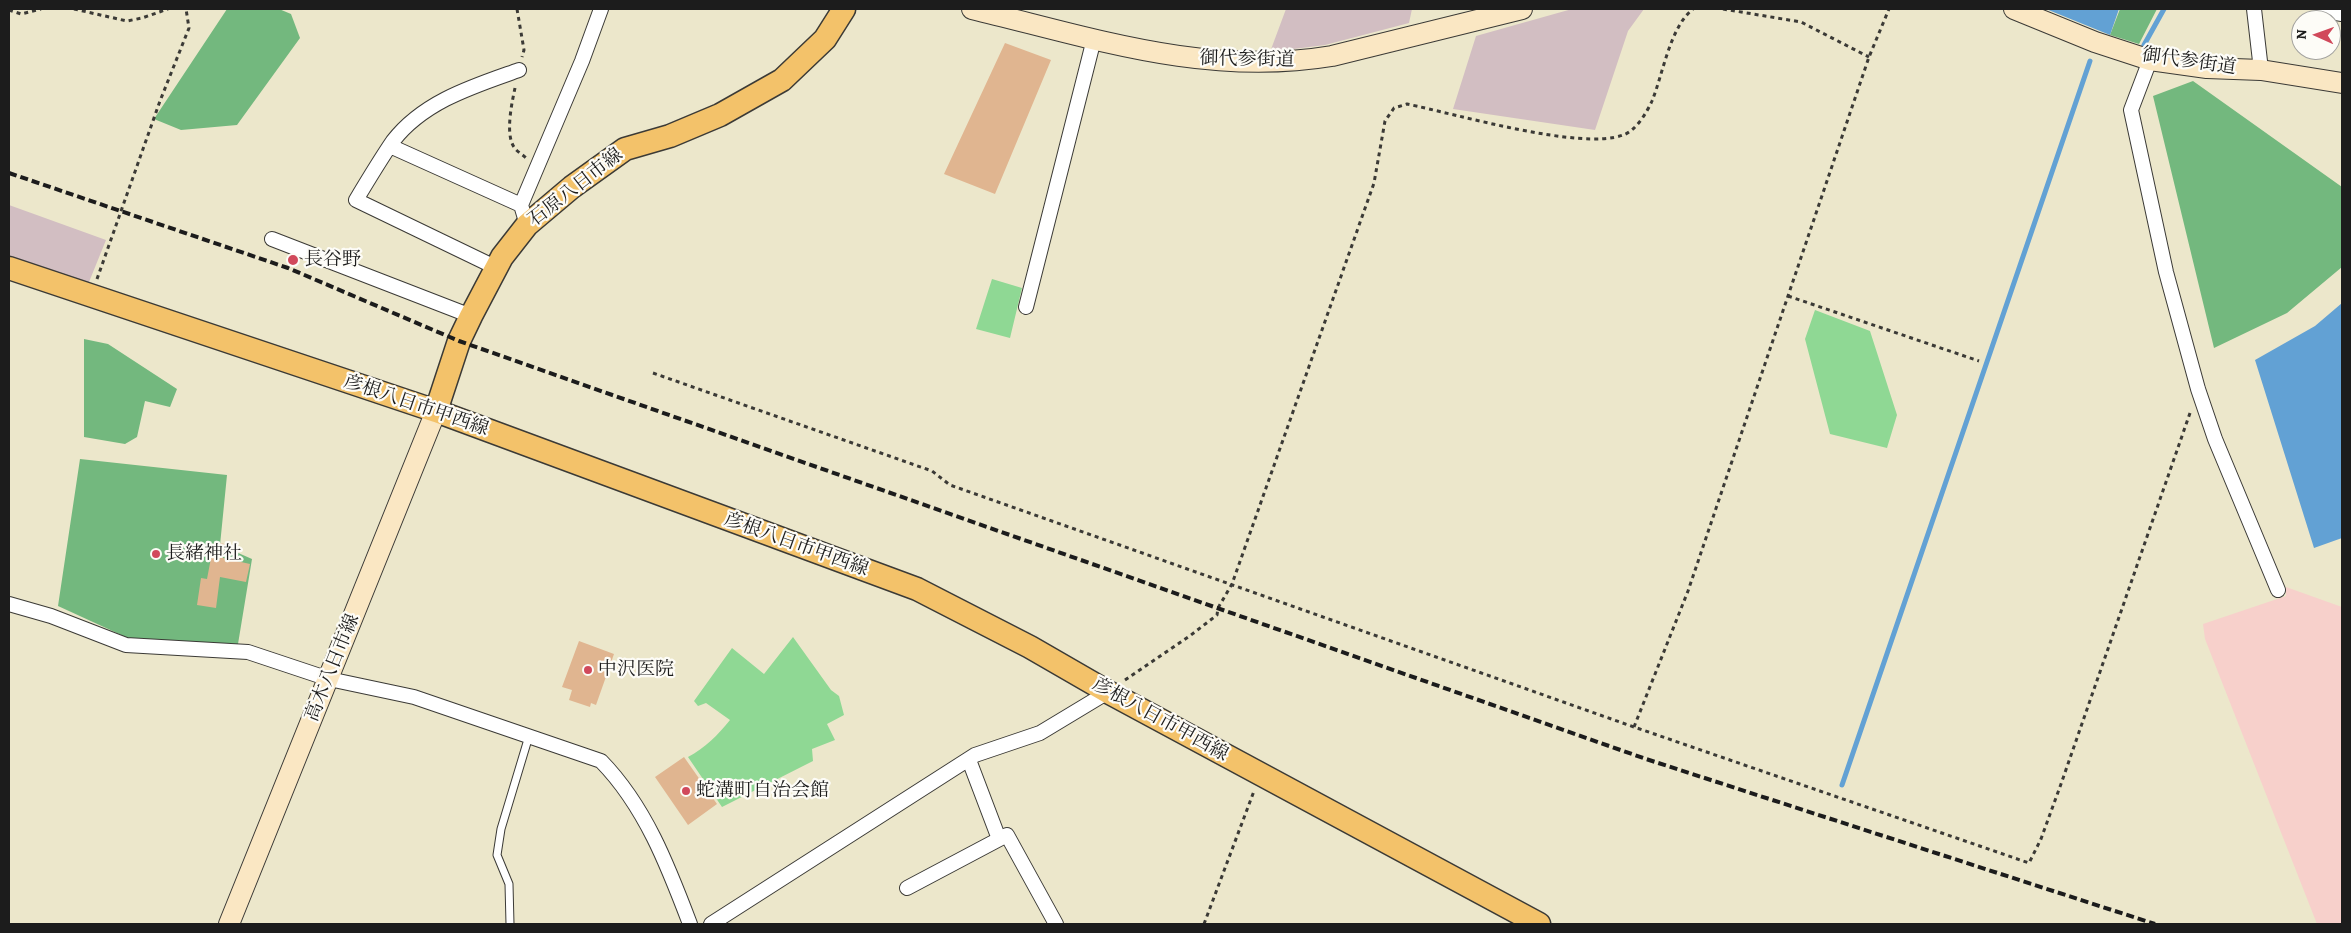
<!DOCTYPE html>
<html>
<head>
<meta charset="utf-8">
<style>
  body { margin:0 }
  #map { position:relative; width:2351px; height:933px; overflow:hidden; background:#ece7cb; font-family:Alegreya,serif }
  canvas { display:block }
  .frame { position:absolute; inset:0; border:10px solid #1c1c1c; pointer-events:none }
  .north { position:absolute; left:2291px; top:10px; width:50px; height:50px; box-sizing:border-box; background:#fdfcf7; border:1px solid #a3a29f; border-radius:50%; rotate:272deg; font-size:14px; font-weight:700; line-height:20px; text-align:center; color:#1c1c1c }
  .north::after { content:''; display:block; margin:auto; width:18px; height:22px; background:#d1495b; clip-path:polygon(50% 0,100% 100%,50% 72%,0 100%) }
</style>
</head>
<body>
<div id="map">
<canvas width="2351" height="933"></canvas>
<div class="frame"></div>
<div class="north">N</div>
</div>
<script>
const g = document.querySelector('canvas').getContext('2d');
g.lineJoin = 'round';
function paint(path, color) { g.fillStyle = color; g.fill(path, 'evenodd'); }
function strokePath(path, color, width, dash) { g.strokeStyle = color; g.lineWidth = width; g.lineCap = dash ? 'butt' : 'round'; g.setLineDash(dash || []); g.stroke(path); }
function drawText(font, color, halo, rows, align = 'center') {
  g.font = font + ' Alegreya,"Noto Serif JP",serif'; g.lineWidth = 4.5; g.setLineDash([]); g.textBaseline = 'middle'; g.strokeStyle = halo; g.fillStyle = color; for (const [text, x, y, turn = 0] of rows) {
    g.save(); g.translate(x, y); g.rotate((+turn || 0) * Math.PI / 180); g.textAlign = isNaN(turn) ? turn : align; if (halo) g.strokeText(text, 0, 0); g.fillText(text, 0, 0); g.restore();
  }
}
paint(new Path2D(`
  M2286,587L2342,607V924H2317L2205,639L2203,624L2286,596Z`), '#f7d0cb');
paint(new Path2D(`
  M1286,9H1412L1409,23L1325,45L1270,52Z
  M1572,9H1644L1628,31L1595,130L1453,109L1476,36Z
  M9,205L106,240L87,287L9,258Z`), '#d2bec2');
paint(new Path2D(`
  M992,279L1022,288L1010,338L976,329Z
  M1815,310L1870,331L1897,415L1887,448L1830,434L1805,339Z
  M793,637L831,690L839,696L844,715L827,724L835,740L812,749L813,761L722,807L688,757C705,748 718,735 730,720L706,703L698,706L694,701L732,648L764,674Z`), '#8fd894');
paint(new Path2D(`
  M227,9H279L291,14L300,38L237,125L181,130L154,119Z
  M2120,9H2157L2139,44L2110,35Z
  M2193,81L2342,187V267L2287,313L2214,348L2153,96Z
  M84,339L108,344L177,389L170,407L145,401L137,437L125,444L84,437Z
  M80,459L227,475L220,545L252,559L238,644L130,639L58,606Z`), '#73b87e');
paint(new Path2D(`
  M2046,9H2119L2110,35Z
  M2342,303V538L2314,548L2255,360L2315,326Z`), '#62a1d4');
strokePath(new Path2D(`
  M2144,45L2164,9
  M1842,785L2090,61`), '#62a1d4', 5);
paint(new Path2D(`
  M1005,43L1051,60L995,194L944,174Z
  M214,542L225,544L223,558L250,564L246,582L220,577L216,608L197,605L201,578L207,579Z
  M579,641L614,654L596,705L591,703L590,707L569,700L572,690L562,687Z
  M684,757L717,804L688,825L655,777Z`), '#e0b590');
const lane = new Path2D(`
  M510,924L509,884L497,855L501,829L529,736`);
const street = new Path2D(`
  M2254,9L2261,70
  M2324,9V11L2342,14
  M2150,60L2131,110L2166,272L2198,389L2215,439L2278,590
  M390,146L521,205
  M527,225L521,205L582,61L601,9
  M272,239L471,316
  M497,268L356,200C368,180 380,160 393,141C424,101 474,86 519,70
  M1026,307L1094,39
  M9,604L51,616L126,645L248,652L329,679L414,697L601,761C645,806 668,866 690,924
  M969,760L999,839
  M907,888L1007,835L1056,924
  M711,924L975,755L1040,733L1108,692`);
const secondary = new Path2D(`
  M972,9C1093,38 1206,77 1332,56L1522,9
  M2014,9L2095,42L2150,60L2207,68L2261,70L2342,83
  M229,924L436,411`);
const primary = new Path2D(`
  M9,268L436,411L917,589L1030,647L1108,692L1539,924
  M436,411L459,341L471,316L502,257L527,225L572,187L625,149L670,136L720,115L782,80L825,39L844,9`);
strokePath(lane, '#3b3a36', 9);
strokePath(street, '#3b3a36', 16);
strokePath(secondary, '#3b3a36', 22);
strokePath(primary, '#3b3a36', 25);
strokePath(new Path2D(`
  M74,9L127,21L142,18L168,9
  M517,9L524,50L522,57
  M1723,9L1801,22L1869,57
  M9,10L21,14L41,9
  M515,88C512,102 505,134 514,147C516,151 522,154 526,158
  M97,279L160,101L189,28L186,9
  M1788,296L1979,361
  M653,373L932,471L950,485L1634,727L2029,863L2041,839L2061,784L2190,413
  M1125,680L1191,635L1217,615L1218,608L1232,584L1374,183L1385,121L1394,108L1407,104C1456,114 1581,151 1623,135C1636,131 1647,112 1652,101C1663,74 1670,27 1693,9
  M1634,727L1688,591L1869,57L1889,9
  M1204,924L1254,791`), '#3b3a36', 3, [4, 4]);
strokePath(lane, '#fff', 7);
strokePath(street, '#fff', 14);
strokePath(secondary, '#fae7c3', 20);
strokePath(primary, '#f3c26a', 22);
strokePath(new Path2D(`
  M9,173L288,268L459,341L1646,759L2155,924`), '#1c1c1c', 4, [8, 4]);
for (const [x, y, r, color] of [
  [293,260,6,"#d1495b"],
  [156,554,5,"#d1495b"],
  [588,670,5,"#d1495b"],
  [686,791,5,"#d1495b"]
]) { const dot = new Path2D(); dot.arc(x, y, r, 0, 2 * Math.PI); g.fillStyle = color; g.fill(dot); strokePath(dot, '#fdfcf7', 2); }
drawText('19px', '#1c1c1c', '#fdfcf7', [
  ["御代参街道",1247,60,1],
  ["御代参街道",2189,62,8],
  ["石原八日市線",576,188,-38],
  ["彦根八日市甲西線",416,406,19],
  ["彦根八日市甲西線",796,545,20],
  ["高木八日市線",333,668,-68],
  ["彦根八日市甲西線",1160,720,29]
]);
drawText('19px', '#1c1c1c', '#fdfcf7', [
  ["長谷野",304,260],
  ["長緒神社",166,554],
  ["中沢医院",598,670],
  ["蛇溝町自治会館",696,791]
], 'left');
</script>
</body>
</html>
